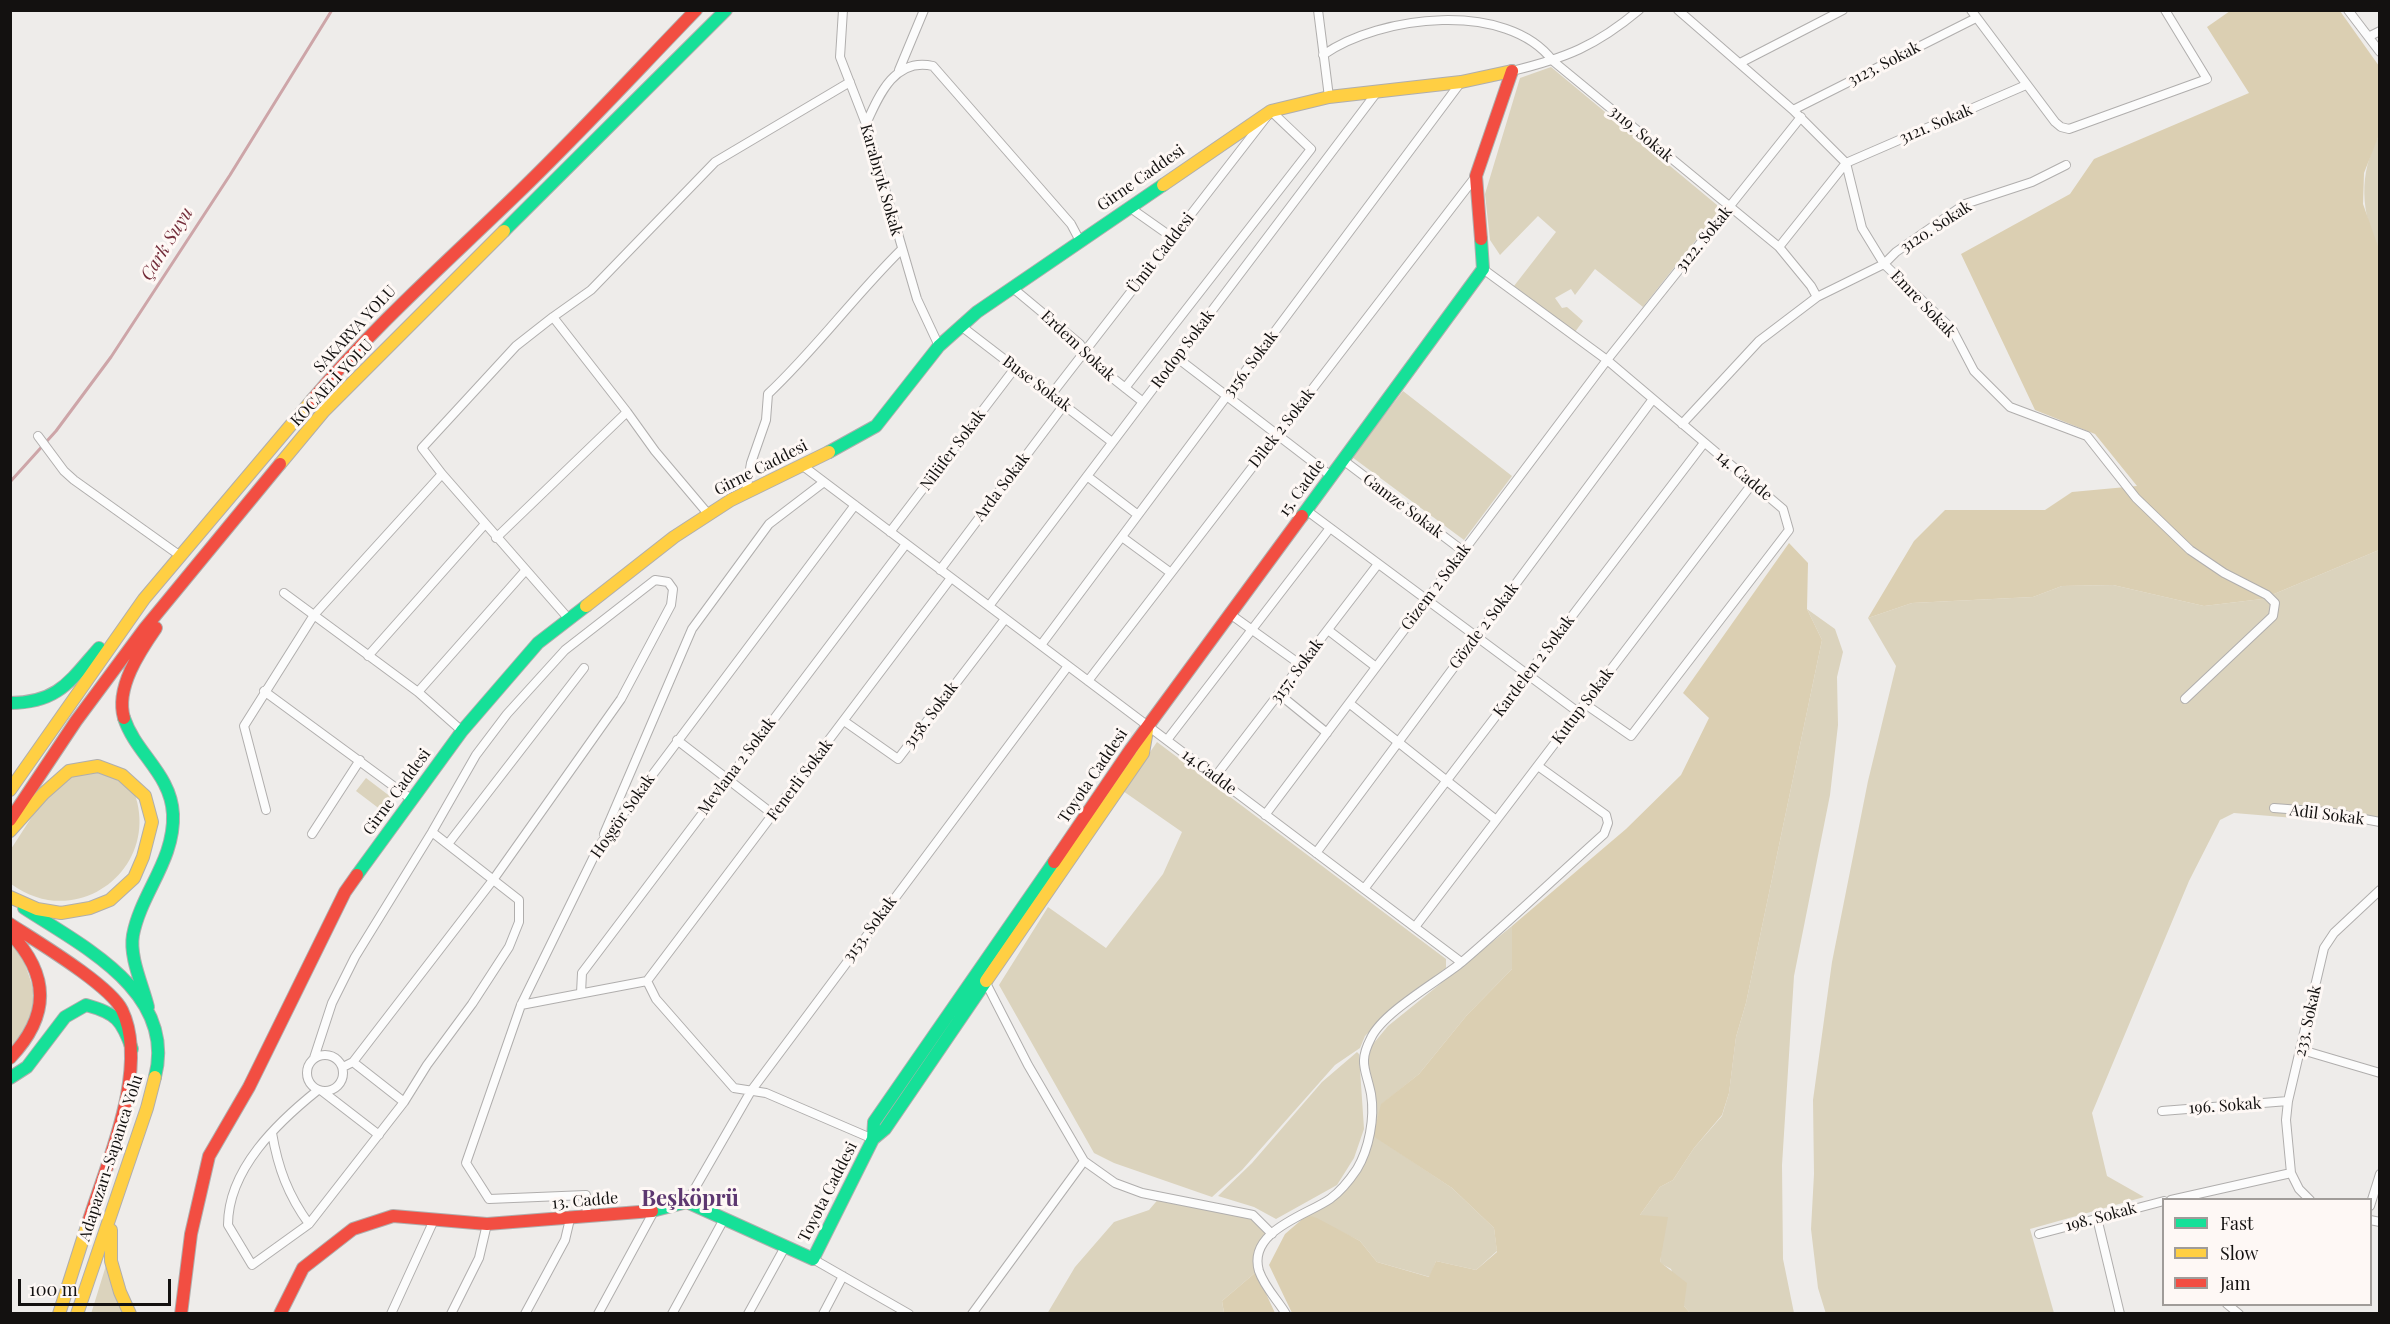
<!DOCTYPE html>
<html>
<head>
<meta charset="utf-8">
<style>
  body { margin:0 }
  #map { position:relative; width:2390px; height:1324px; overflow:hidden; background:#eeecea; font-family:"Playfair Display",serif }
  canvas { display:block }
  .frame { position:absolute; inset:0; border:12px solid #131110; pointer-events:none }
  .legend { position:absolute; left:2162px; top:1198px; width:210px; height:108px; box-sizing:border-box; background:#fef8f5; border:2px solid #a09c99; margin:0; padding:8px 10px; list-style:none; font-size:18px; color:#131110 }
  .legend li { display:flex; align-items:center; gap:12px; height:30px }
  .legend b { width:30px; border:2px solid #a09c99 }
  .scale { position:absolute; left:18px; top:1279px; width:153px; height:27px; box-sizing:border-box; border:3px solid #131110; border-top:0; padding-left:8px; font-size:18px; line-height:21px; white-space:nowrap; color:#131110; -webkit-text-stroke:4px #fef8f5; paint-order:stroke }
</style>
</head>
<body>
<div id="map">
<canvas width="2390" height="1324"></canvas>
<div class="frame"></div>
<ul class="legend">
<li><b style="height:8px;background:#16e098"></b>Fast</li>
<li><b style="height:8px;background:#ffcf43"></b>Slow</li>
<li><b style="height:8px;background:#f24e42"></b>Jam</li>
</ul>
<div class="scale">100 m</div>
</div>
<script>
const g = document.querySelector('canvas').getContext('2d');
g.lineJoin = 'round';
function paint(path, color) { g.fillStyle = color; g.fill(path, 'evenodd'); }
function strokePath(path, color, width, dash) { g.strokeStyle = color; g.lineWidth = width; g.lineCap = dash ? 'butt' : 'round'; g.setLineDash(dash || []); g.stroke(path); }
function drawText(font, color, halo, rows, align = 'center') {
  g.font = font + ' "Playfair Display",serif'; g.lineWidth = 6; g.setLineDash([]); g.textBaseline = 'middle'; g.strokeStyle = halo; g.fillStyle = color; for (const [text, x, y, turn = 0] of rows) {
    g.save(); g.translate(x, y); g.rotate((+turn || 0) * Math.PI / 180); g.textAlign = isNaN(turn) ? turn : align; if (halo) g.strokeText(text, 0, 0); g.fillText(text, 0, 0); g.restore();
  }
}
paint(new Path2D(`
  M1551,67L1717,205L1718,212L1643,307L1595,269L1575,295L1571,289L1555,298L1562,308L1567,307L1583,321L1575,332L1514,286L1556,232L1538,216L1500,255L1490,240L1485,194L1520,78Z
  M2379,135V252C2361,212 2358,175 2379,135Z
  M1403,391L1512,476L1464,540L1352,457Z
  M2379,550V825L2234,813L2220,820L2189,881L2092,1113L2107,1176L2144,1197L2030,1229L2054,1313L1826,1314L1818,1288L1811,1229L1814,1174L1813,1100L1832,962L1868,781L1896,666L1868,618L1912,603L2033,597L2062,586L2113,585L2204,606L2262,599Z
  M1807,609L1835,629L1843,652L1837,677L1838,725L1830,795L1794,976L1782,1165L1783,1259L1794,1313H1690L1684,1306L1671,1269L1660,1263L1662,1245L1640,1215L1660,1187L1673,1180L1694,1148L1722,1116L1729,1093L1736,1037L1746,1003L1822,640Z
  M1157,742L1446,959V968L1379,1022L1365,1036L1360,1048L1335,1065L1242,1170L1212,1197L1114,1163L1094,1153L999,985L1048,907L1106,948L1163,874L1182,832L1123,791Z
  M96,765L134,792C162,867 78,933 11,884V849L33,815L58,783Z
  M366,778L391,797L381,810L356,791Z
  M1512,926V969L1467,1015L1419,1074L1382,1104L1373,1135L1452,1188L1494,1228L1497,1251L1476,1270L1436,1261L1430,1277L1377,1262L1360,1241L1307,1215L1335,1196L1373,1136L1368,1050L1388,1026Z
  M10,937C19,947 23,957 27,970C42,1012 36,1016 10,1051Z
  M1357,1052L1359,1054L1364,1129L1354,1158L1337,1185L1276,1219L1254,1207L1218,1196L1252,1163L1322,1082Z
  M1161,1196L1261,1218L1268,1224L1256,1272L1222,1301L1224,1313L1047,1314L1075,1267L1114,1222L1149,1210Z
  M108,1259L128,1313L91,1314Z`), '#dbd3bd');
paint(new Path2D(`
  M2230,11H2340L2379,66V135L2364,173L2363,204L2380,252L2379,550L2262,599L2204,606L2113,585L2062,586L2033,597L1912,603L1868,618L1914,541L1945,510H2045L2072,492L2137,486L2095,434L2035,410L1961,254L2070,194L2094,159L2249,93L2207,27Z
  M1789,543L1808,563L1807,609L1822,640L1746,1003L1736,1037L1729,1093L1722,1115L1694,1148L1673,1180L1660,1187L1640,1215L1668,1217L1660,1262L1687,1283L1684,1306L1690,1313H1292L1269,1265L1285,1234L1307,1215L1317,1218L1360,1241L1377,1262L1429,1277L1436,1261L1476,1270L1497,1252L1494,1228L1452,1188L1373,1136L1381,1104L1419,1074L1467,1015L1512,969V926L1626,829L1681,775L1709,718L1683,693Z
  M1256,1272L1275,1313H1224L1222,1301Z`), '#dbcfb2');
strokePath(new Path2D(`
  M10,482L56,431L111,357L230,175L332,10`), '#cda5a8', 3);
const street = new Path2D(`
  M843,10L840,57L866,124L917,299L939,346
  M1318,10L1329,97
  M1678,10L1793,110L1846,163L1862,228L1884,264L1952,329L1974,371L2010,407L2087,436L2136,498L2190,550L2224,573L2267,595L2275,603L2273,616L2185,699
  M1971,10L2055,122L2061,127L2069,129L2207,79L2165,10
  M2348,10L2380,52
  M2370,36L2380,31
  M1323,55C1380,15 1507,0 1553,61L1779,247L1811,286L1817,297
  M1740,63L1843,10
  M899,70L924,10
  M1512,71C1566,58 1596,46 1639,10
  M1793,110L1976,18
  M866,124C879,95 895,57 933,66L1071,224L1080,241
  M1129,207L1173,238
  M1779,247L1846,163L2026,85
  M1483,269L1607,360L1783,509L1789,530L1631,736L1585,704
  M1014,289L1080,344L1086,357L1143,402
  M553,317L591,290L715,162L850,82
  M961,326L1112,442
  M1176,357L1331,476
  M1051,395L1271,111L1311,149L1125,388
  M627,412L655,451L709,515
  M1682,424L1759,341L1817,297L1884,264L1896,252L1965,204L2032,182L2066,165
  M38,436L64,471L74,480L179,555
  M1343,460L1463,551
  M803,466L1461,962
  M442,474L422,448L516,346L553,317L627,412L496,538
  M1087,476L1138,515
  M746,492L751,463L766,420L768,394C816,349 855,295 902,249
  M1306,510L1578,712
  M890,532L1015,368
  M1122,537L1171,573
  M940,570L1064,405
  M284,593L418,692L462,731
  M989,606L1377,92
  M1230,614L1301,665
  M1328,630L1376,667
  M1041,645L1461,82
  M368,656L485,524
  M1088,681L1476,176
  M264,691L411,799
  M418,692L525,571
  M1279,694L1327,733
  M1349,703L1496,820
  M844,721L898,759L1005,619
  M677,740L774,815
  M1167,740L1330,528
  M1215,777L1378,564
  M2274,808L2327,812L2380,822
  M266,810L244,726L314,615L442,474L568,618
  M1265,815L1607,360L1801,117
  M312,834L360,760
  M604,834L692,629L769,524L824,482
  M448,844L584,668
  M1316,853L1653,399
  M1364,889L1704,443
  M1415,927L1752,484
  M647,981L951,578
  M581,993L582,973L906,544
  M521,1005L647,981L656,999L734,1088L766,1093L873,1139
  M2302,1050L2380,1073
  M307 1073a18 18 0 1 1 36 0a18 18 0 1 1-36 0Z
  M314,1058L332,1003L355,957L432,832L476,755L507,714L565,650L655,580L668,582L673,589L671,605L621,699L493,880L353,1062L343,1067
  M353,1062L404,1102
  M318,1090C278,1122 228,1169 228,1225L252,1265L309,1224L404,1102L427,1065L472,1004L509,947L519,922V900L432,832
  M322,1091L379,1135
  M2162,1111L2288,1101
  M272,1133C278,1168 288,1195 309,1224
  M1084,1161L1115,1183L1142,1193L1253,1215L1272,1234
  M2291,1173L2286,1120L2288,1101L2324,948L2334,933L2380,890
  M2171,1200L2291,1173L2299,1189L2310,1200
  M687,1202L751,1091L1068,666
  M2370,1206L2380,1174
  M587,1218L586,1195L489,1199L466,1163L521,1005L599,846L855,505
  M2097,1218L2120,1314
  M2370,1220L2380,1222
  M2039,1234L2164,1201
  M813,1259L909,1314
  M2227,1304L2239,1314
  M391,1314L434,1220
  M451,1314L479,1258L487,1224
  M525,1314L565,1240L570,1219
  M598,1314L654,1211
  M672,1314L724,1219
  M748,1314L785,1247
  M823,1314L843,1276
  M972,1314L1084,1161L1028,1065L986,983L982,980
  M1286,1314C1277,1299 1265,1288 1259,1271C1247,1231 1307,1215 1330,1199C1341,1191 1349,1181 1357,1169C1369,1149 1375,1118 1371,1094C1366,1069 1358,1063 1371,1038C1383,1012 1439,981 1462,962C1510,921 1557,876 1604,834L1608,823L1606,815L1538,766`);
const fast = new Path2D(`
  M504,231L726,10
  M829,452L876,426L939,346L977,312L1163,185
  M1302,516L1483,269L1481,239
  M10,703C58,703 70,681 99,648
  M124,718C136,754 171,774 173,814C175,860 141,893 133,935C129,957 143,986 148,1007
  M357,875L462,731L538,643L586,606
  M24,908C82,946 177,992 155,1077
  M10,1078L27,1067L65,1017L86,1005C116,1013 122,1020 132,1049
  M873,1139L874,1122L1054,862
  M652,1211L687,1202L813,1259L873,1139L885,1129L986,981`);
const slow = new Path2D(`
  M1163,185L1271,111L1329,97L1461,82L1512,71
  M280,464L324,411L504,231
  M586,606L674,537L731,500L829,452
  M10,790L144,599L312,400
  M10,831L43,794L69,771L98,766L122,775L145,796L152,822L143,857L134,878L110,900L90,908L61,913L37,909L10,897
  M986,981L1143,753L1147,730
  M111,1230V1261L120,1292
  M120,1292L130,1314
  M59,1314L88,1223
  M77,1314L147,1108L155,1077`);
const jam = new Path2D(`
  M1481,239L1476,176L1512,71
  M312,400C375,325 448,261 518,193C579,134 637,71 696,10
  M124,718C115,688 140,651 156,628
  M10,820L76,721L145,628L280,464
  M1054,862L1131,749L1302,516
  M10,924C36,941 110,985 122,1010C150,1068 106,1165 88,1223
  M10,933C50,975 50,1016 10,1058
  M181,1314L191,1234L209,1156L249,1087L345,892L357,875
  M280,1314L303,1268L353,1229L393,1216L487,1224L652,1211`);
strokePath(street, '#b0aead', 10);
strokePath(fast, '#b0aead', 14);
strokePath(slow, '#b0aead', 14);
strokePath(jam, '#b0aead', 14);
strokePath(street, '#fcfcfc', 8);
strokePath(fast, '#16e098', 12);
strokePath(slow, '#ffcf43', 12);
strokePath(jam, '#f24e42', 12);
drawText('16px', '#131110', '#fef8f5', [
  ["3123. Sokak",1884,64,-27],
  ["3121. Sokak",1936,124,-23],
  ["3119. Sokak",1641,134,40],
  ["Girne Caddesi",1141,178,-35],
  ["Karabıyık Sokak",881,180,74],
  ["3120. Sokak",1936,227,-33],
  ["3122. Sokak",1704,239,-51],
  ["Ümit Caddesi",1161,253,-52],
  ["Emre Sokak",1923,304,46],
  ["SAKARYA YOLU",355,329,-47],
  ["Erdem Sokak",1078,346,43],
  ["Rodop Sokak",1183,349,-53],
  ["3156. Sokak",1251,364,-53],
  ["KOCAELİ YOLU",332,383,-47],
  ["Buse Sokak",1037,384,37],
  ["Dilek 2 Sokak",1282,428,-52],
  ["Nilüfer Sokak",953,450,-53],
  ["Girne Caddesi",761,468,-27],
  ["14. Cadde",1744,476,40],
  ["Arda Sokak",1002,487,-53],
  ["15. Cadde",1302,488,-54],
  ["Gamze Sokak",1403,506,37],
  ["Gizem 2 Sokak",1436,587,-53],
  ["Gözde 2 Sokak",1484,626,-53],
  ["Kardelen 2 Sokak",1534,666,-53],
  ["3157. Sokak",1297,671,-53],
  ["Kutup Sokak",1583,706,-53],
  ["3158. Sokak",931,715,-53],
  ["Mevlana 2 Sokak",737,766,-53],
  ["14.Cadde",1209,772,37],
  ["Toyota Caddesi",1093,776,-56],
  ["Fenerli Sokak",800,780,-53],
  ["Girne Caddesi",397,792,-54],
  ["Adil Sokak",2327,815,7],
  ["Hoşgör Sokak",623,816,-55],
  ["3153. Sokak",870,929,-53],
  ["233. Sokak",2308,1021,-77],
  ["196. Sokak",2225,1106,-4],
  ["Adapazarı-Sapanca Yolu",111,1158,-72],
  ["Toyota Caddesi",828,1192,-63],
  ["13. Cadde",585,1201,-5],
  ["198. Sokak",2101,1217,-15]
]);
drawText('italic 18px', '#732c39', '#fef8f5', [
  ["Çark Suyu",167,244,-58]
]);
drawText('bold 22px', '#5d3770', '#fef8f5', [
  ["Beşköprü",690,1199]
]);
</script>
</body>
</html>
